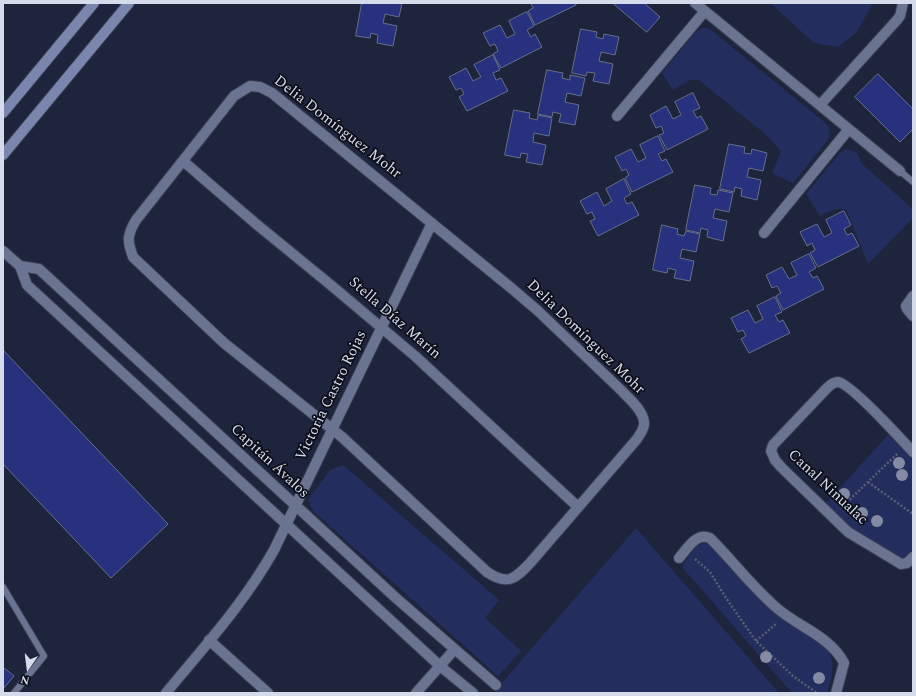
<!DOCTYPE html>
<html>
<head>
<meta charset="utf-8">
<style>
  body { margin:0 }
  #map { position:relative; width:916px; height:696px; overflow:hidden; background:#1e243c; font-family:Spectral,serif }
  canvas { display:block }
  .frame { position:absolute; inset:0; border:4px solid #d6dbeb; pointer-events:none }
  .north { position:absolute; left:8px; top:648px; width:40px; height:40px; -webkit-text-stroke:3px #0c0e19; paint-order:stroke; rotate:194deg; font-size:11px; font-weight:700; line-height:16px; text-align:center; color:#d6dbeb }
  .north::after { content:''; display:block; margin:auto; width:14px; height:18px; background:#d6dbeb; clip-path:polygon(50% 0,100% 100%,50% 72%,0 100%) }
</style>
</head>
<body>
<div id="map">
<canvas width="916" height="696"></canvas>
<div class="frame"></div>
<div class="north">N</div>
</div>
<script>
const g = document.querySelector('canvas').getContext('2d');
g.lineJoin = 'round';
function paint(path, color) { g.fillStyle = color; g.fill(path, 'evenodd'); }
function strokePath(path, color, width, dash) { g.strokeStyle = color; g.lineWidth = width; g.lineCap = dash ? 'butt' : 'round'; g.setLineDash(dash || []); g.stroke(path); }
function drawText(font, color, halo, rows, align = 'center') {
  g.font = font + ' Spectral,serif'; g.lineWidth = 3.5; g.setLineDash([]); g.textBaseline = 'middle'; g.strokeStyle = halo; g.fillStyle = color; for (const [text, x, y, turn = 0] of rows) {
    g.save(); g.translate(x, y); g.rotate((+turn || 0) * Math.PI / 180); g.textAlign = isNaN(turn) ? turn : align; if (halo) g.strokeText(text, 0, 0); g.fillText(text, 0, 0); g.restore();
  }
}
paint(new Path2D(`
  M770,3H873L856,33L838,47L814,43Z
  M701,28H707L711,30L828,125L830,133L828,140L793,183L772,173L781,151L765,134L699,80H690L673,90L662,73L695,33Z
  M846,149L851,150L857,153L862,164L913,209V218L868,264L847,211C840,205 828,213 820,216L806,194L840,153Z
  M889,434L913,461V547L907,556L900,559L874,545L845,524L826,503Z
  M343,465L499,600L485,618L521,651L498,676L313,511L308,500L330,470Z
  M636,528L779,693H493Z
  M704,543L708,544L795,626L828,650C836,665 832,678 827,693H792L682,567C687,559 694,545 704,543Z`), '#242e5e');
const building = new Path2D(`
  M362,3H402L399,17L385,14L383,23L397,26L393,46L377,43L378,35L371,33L370,38L356,36Z
  M531,3H576V5L535,25L528,11L533,8Z
  M613,3H644L660,17L647,32Z
  M527,12L534,26L527,30L531,37L535,34L542,47L501,68L493,54L498,51L495,44L490,46L483,33L500,25L507,38L515,34L509,21Z
  M581,29L597,32L596,37L603,39L604,34L619,37L615,55L601,52L599,61L613,64L609,84L593,81L595,73L587,72L586,76L572,73Z
  M493,55L500,70L493,73L496,80L501,78L508,91L467,111L459,97L464,94L461,88L456,90L449,77L466,68L473,81L481,77L474,65Z
  M547,70L563,73L562,78L570,80V75L585,78L581,96L567,93L565,102L579,105L575,125L559,122L561,114L553,112L552,117L538,114Z
  M878,74L913,109V129L900,142L855,97Z
  M693,93L700,108L693,111L697,118L701,116L708,129L667,150L659,135L664,133L661,126L656,128L650,115L666,106L673,119L681,115L675,102Z
  M514,110L530,113L529,118L537,120L538,115L552,118L549,136L534,133L533,142L546,145L542,165L526,162L528,154L521,153L520,158L505,155Z
  M658,136L665,151L658,154L662,161L666,159L673,172L632,192L625,178L629,175L626,169L622,171L615,157L631,149L638,162L646,158L640,145Z
  M729,144L745,147L744,153L751,154L752,149L767,153L763,171L749,168L747,177L761,180L757,200L741,196L742,189L735,187L734,192L720,189Z
  M624,179L631,194L624,198L627,204L632,202L639,215L598,236L590,221L595,219L592,212L587,214L580,201L597,192L604,206L612,201L606,189Z
  M695,185L711,188L710,194L717,195L718,190L733,193L729,212L715,209L713,218L727,221L723,241L707,237L708,230L701,228L700,233L686,230Z
  M844,211L851,225L844,229L847,235L852,233L859,246L818,267L810,253L815,250L812,243L807,246L800,232L817,224L824,237L832,233L826,220Z
  M662,225L678,229L677,234L684,236L686,231L700,234L696,252L682,249L680,258L694,261L690,281L674,278L676,270L668,268L667,273L653,270Z
  M809,254L816,268L809,272L813,278L817,276L824,289L783,310L776,296L781,293L777,286L772,288L766,275L782,267L789,279L797,275L791,263Z
  M775,297L782,312L775,315L779,322L783,320L790,333L749,353L741,339L746,336L743,330L738,332L731,318L748,310L755,323L763,319L757,306Z
  M3,350L168,524L111,578L3,464Z
  M3,667L14,676L3,689Z`);
paint(building, '#27317d');
strokePath(building, '#666f8b', 1);
const lane = new Path2D(`
  M900,171L913,182
  M3,587L44,656L14,693`);
const street = new Path2D(`
  M695,3L900,171
  M250,86L260,87L272,93L510,287L537,310L622,391C629,399 643,410 644,422C645,428 640,434 637,439L531,562C515,579 508,586 487,572L342,437L224,343L133,257C127,241 127,235 136,220L234,96Z
  M820,105L897,20L900,16L903,3
  M617,116L705,11
  M183,161L255,223L332,286L415,356L578,507
  M764,233L849,129
  M3,251L20,266L27,285L440,666L473,693
  M20,266L39,269L396,598L496,685
  M913,296L906,306L907,309L913,316
  M913,452C902,440 850,383 838,382C833,382 830,385 827,388L773,445L771,451L775,460L781,467L848,532L901,564L907,563L913,557
  M679,558C687,549 696,532 710,538C733,561 753,588 778,609C799,627 831,637 844,663L836,693
  M209,640L268,693
  M166,693C204,647 245,602 274,550L432,223
  M416,693L454,650`);
const secondary = new Path2D(`
  M3,113L94,3
  M3,155L129,3`);
strokePath(lane, '#3a3e53', 8);
strokePath(street, '#3a3e53', 12);
strokePath(secondary, '#3a3e53', 12);
strokePath(new Path2D(`
  M868,482L913,514
  M841,508L898,453
  M695,559L710,572L726,598L756,641L793,676L817,693
  M756,641L777,623`), '#585e73', 2.5, [2, 2]);
strokePath(lane, '#6a738f', 6);
strokePath(street, '#6a738f', 10);
strokePath(secondary, '#7a86ad', 10);
g.fillStyle = '#838aa1';
for (const [x, y] of [
  [899,463],
  [902,475],
  [844,494],
  [862,513],
  [877,521],
  [766,657],
  [819,678]
]) { g.beginPath(); g.arc(x, y, 6, 0, 2 * Math.PI); g.fill(); }
drawText('15px', '#d6dbeb', '#0c0e19', [
  ["Delia Domínguez Mohr",337,128,38],
  ["Stella Díaz Marín",394,319,41],
  ["Delia Domínguez Mohr",585,338,44],
  ["Victoria Castro Rojas",332,396,-64],
  ["Capitán Ávalos",269,462,43],
  ["Canal Ninualac",827,488,43]
]);
</script>
</body>
</html>
